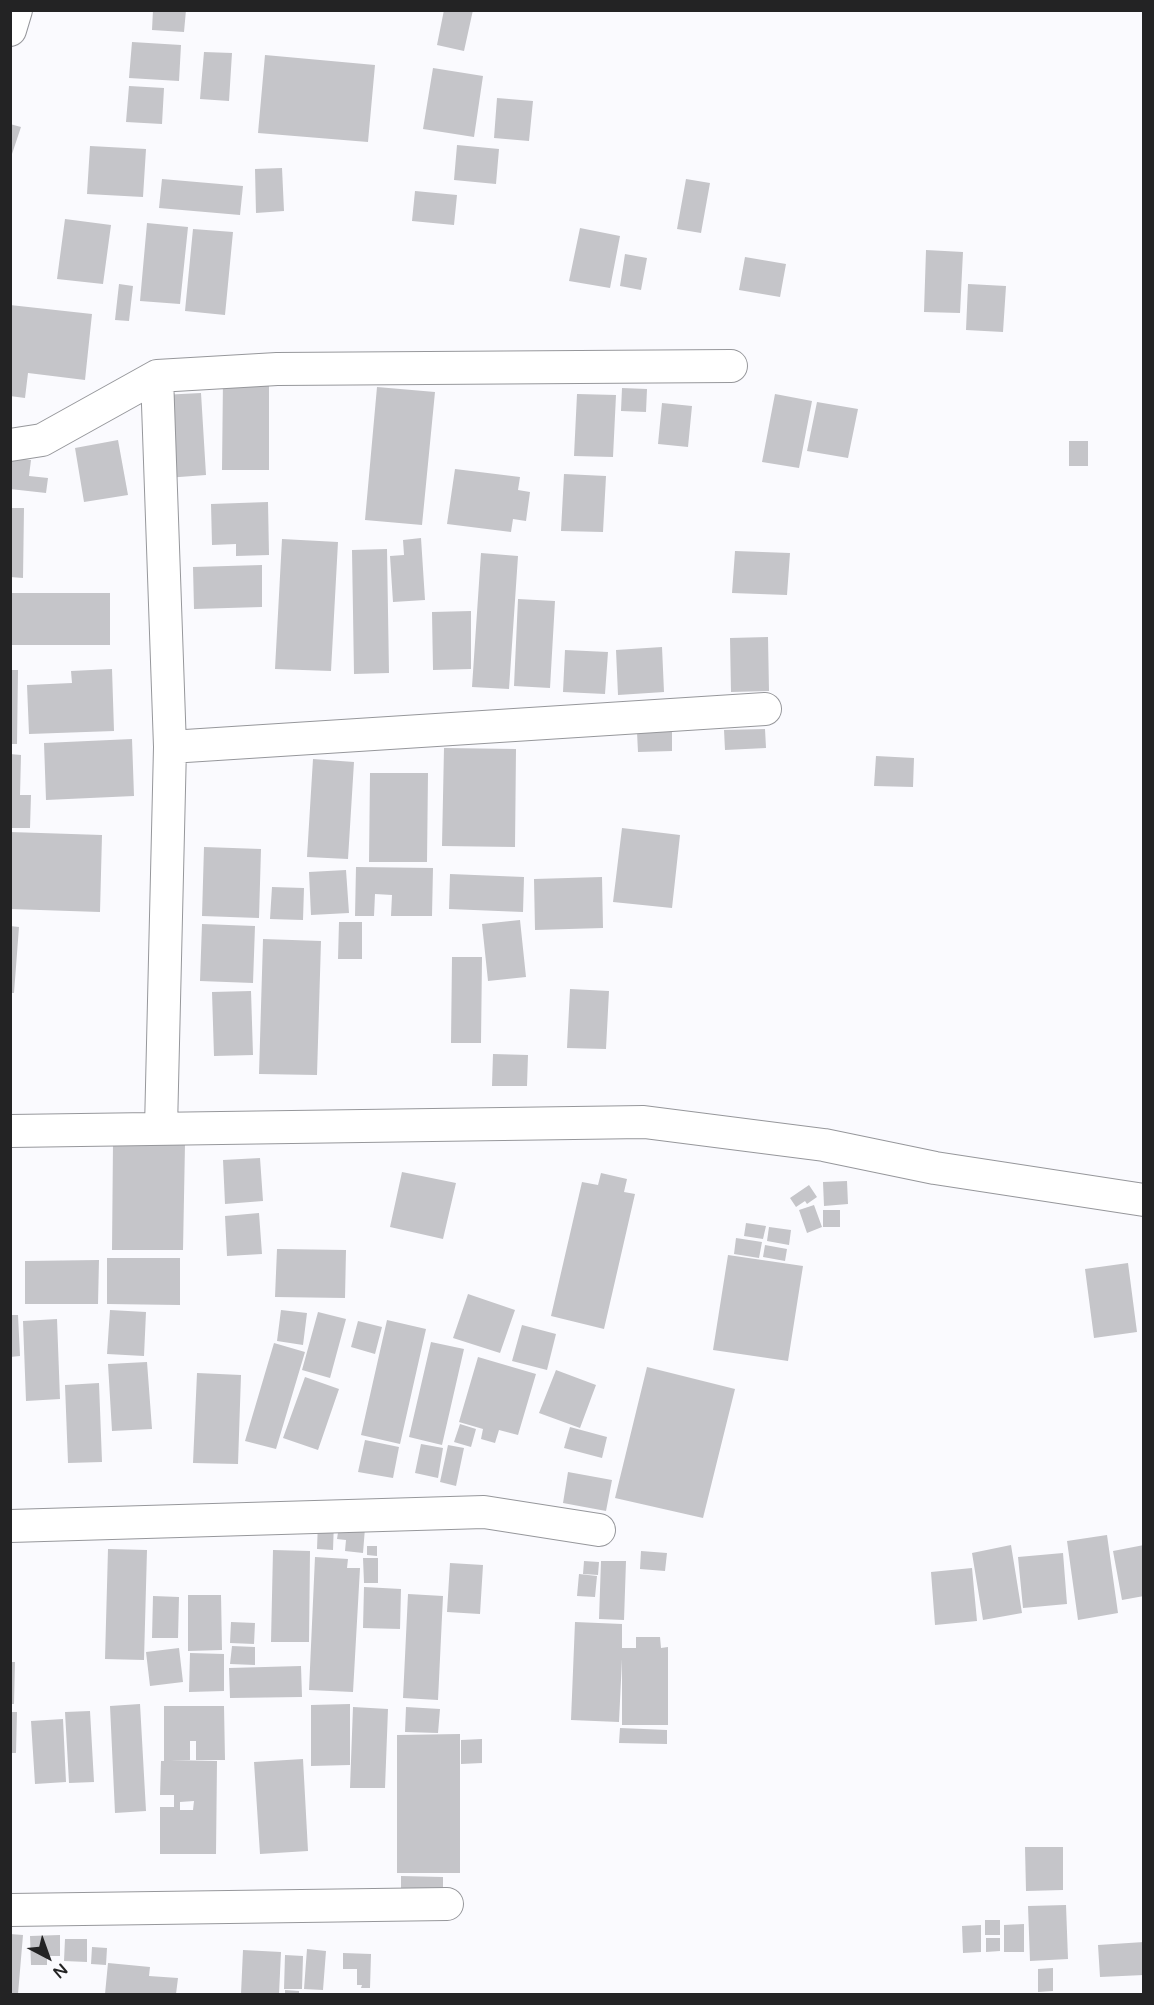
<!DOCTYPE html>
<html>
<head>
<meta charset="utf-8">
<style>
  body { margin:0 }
  #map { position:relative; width:1154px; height:2005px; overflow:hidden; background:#fafafe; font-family:"Varela Round",sans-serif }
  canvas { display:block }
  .frame { position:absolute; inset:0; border:12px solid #232324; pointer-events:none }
  .north { position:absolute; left:18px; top:1927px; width:60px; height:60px; -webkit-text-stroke:4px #fafafe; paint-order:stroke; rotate:139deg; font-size:16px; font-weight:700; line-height:24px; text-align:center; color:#232324 }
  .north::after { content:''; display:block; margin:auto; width:21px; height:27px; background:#232324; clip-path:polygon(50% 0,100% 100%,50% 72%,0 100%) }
</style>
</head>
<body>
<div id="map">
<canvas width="1154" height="2005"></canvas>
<div class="frame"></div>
<div class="north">N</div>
</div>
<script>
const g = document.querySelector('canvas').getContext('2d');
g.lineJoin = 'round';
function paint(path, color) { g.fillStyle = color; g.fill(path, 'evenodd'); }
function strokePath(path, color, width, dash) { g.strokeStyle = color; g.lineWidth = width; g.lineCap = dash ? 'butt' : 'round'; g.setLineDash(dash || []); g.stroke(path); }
paint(new Path2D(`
  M153,10H186L184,32L152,30Z
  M444,10H473L464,51L437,45Z
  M132,42L181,45L179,81L129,78Z
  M204,52L232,53L229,101L200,99Z
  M265,55L375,65L368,142L258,133Z
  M433,68L483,76L474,137L423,129Z
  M129,86L164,88L162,124L126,122Z
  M497,98L533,101L529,141L494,138Z
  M10,124L21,127L11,157H10Z
  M457,145L499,149L496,184L454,180Z
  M90,146L146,149L143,197L87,194Z
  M282,168L284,211L256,213L255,169Z
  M162,179L243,186L240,215L159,208Z
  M686,179L710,183L701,233L677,229Z
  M415,191L457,195L454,225L412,221Z
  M65,219L111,225L103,284L57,279Z
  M147,223L188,227L180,304L140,301Z
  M580,228L620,236L610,288L569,281Z
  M193,229L233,232L225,315L185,311Z
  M926,250L963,252L960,313L924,312Z
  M625,254L647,258L641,290L620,286Z
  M745,257L786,264L780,297L739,290Z
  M119,284L133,286L129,321L115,320Z
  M968,284L1006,286L1003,332L966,330Z
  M10,305L92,314L85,380L28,373L25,398L10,396Z
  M223,379H269V470H222Z
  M377,387L435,392L422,525L365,520Z
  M622,388L647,389L646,412L621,411Z
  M201,393L206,475L166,478L162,395Z
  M577,394L616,395L613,457L574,456Z
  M775,394L812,401L799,468L762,462Z
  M817,402L858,409L848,458L807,451Z
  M662,403L692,406L688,447L658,444Z
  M118,440L128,495L84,502L75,448Z
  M1069,441H1088V466H1069Z
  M10,457L31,460L29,476L48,478L46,493L10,489Z
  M455,469L520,477L518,490L530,492L526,521L513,519L511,532L447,524Z
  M564,474L606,476L603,532L561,531Z
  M268,502L269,555L236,556V544L212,545L211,504Z
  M10,508H24L23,578L10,577Z
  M421,538L425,600L393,602L390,556L404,555L403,540Z
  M282,539L338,542L331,671L275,669Z
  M387,549L389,673L354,674L352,550Z
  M735,551L790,553L787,595L732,593Z
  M481,553L518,556L509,689L472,687Z
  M262,565V607L194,609L193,567Z
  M10,593H110V645H10Z
  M518,599L555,601L550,688L514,686Z
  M471,611V669L433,670L432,612Z
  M768,637L769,691L731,692L730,638Z
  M662,647L664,692L618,695L616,650Z
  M565,650L608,652L605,694L563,692Z
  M112,669L114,731L29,734L27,685L72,683L71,671Z
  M10,670H18L17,744H10Z
  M765,729L766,748L725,750L724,730Z
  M672,731V751L638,752L637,732Z
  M132,739L134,796L46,800L44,743Z
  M444,748L516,749L515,847L442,846Z
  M10,754L21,755L20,795H31L30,828H10Z
  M876,756L914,758L913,787L874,786Z
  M313,759L354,762L348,859L307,857Z
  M370,773H428L427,862H369Z
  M622,828L680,835L672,908L613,902Z
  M10,832L102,835L100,912L10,909Z
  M204,847L261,849L259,918L202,916Z
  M356,867L433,868L432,916H391L392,895L375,894L374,916H355Z
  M346,870L349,913L311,915L309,872Z
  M450,874L524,877L523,912L449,909Z
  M602,877L603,928L535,930L534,879Z
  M272,887L304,888L303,920L270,919Z
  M520,920L526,977L488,981L482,924Z
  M339,922H362V959H338Z
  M202,924L255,926L253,983L200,981Z
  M10,926L19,927L14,993H10Z
  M263,939L321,941L317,1075L259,1074Z
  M452,957H482L481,1043H451Z
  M570,989L609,991L606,1049L567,1048Z
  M251,991L253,1055L214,1056L212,992Z
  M493,1054L528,1055L527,1086H492Z
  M113,1143L185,1144L183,1250H112Z
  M260,1158L263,1201L225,1204L223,1160Z
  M402,1172L456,1183L443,1239L390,1227Z
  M601,1173L627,1179L624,1192L635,1194L604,1329L551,1316L582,1182L598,1185Z
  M847,1181L848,1204L824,1206L823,1182Z
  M809,1185L817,1197L807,1204L805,1201L796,1207L790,1198Z
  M814,1205L822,1227L807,1233L799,1210Z
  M823,1210H840V1227H823Z
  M259,1213L262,1254L227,1256L225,1216Z
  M746,1223L766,1226L763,1239L744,1236Z
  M769,1227L791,1230L789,1245L767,1241Z
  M736,1238L762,1242L759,1258L734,1254Z
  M765,1245L787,1249L785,1261L763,1257Z
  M277,1249L346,1250L345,1298L275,1297Z
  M728,1255L803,1266L788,1361L713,1350Z
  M107,1258H180V1305L107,1304Z
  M99,1260L98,1304H25V1261Z
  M1128,1263L1137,1332L1094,1338L1085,1269Z
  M468,1294L515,1310L500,1353L453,1338Z
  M110,1310L146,1312L144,1356L107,1354Z
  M281,1310L307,1313L303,1345L277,1341Z
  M318,1312L346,1319L330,1378L302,1370Z
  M10,1315H18L20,1356L10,1357Z
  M57,1319L60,1399L26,1401L23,1321Z
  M387,1320L426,1329L400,1444L361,1435Z
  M358,1321L382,1327L375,1354L351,1347Z
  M522,1325L556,1334L547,1370L512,1361Z
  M431,1342L464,1349L442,1445L409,1437Z
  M274,1343L305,1352L276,1449L245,1441Z
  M478,1357L536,1374L518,1435L499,1430L495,1443L481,1439L483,1429L459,1422Z
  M147,1362L152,1429L112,1431L108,1364Z
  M647,1367L735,1389L703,1518L615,1498Z
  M556,1370L596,1385L580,1428L539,1413Z
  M197,1373L241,1375L238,1464L193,1463Z
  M305,1377L339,1389L318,1450L283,1438Z
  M99,1383L102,1462L68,1463L65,1385Z
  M460,1424L476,1429L471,1447L454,1442Z
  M570,1427L607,1437L602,1458L564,1448Z
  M365,1440L399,1447L393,1478L358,1472Z
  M421,1444L443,1448L438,1478L415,1473Z
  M448,1445L464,1448L456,1486L440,1482Z
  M568,1472L612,1480L606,1511L563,1503Z
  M318,1521L334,1522L333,1550L317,1549Z
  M339,1526L365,1528L363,1553L345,1551L346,1540L337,1539Z
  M1107,1535L1118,1613L1078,1620L1067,1541Z
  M1011,1545L1022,1613L983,1620L972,1553Z
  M1144,1545V1596L1122,1600L1113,1551Z
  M367,1546H377V1556L367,1555Z
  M108,1549L147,1550L144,1660L105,1659Z
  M273,1550L310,1551L309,1642H271Z
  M641,1551L667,1553L665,1571L640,1569Z
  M1063,1553L1067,1604L1023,1608L1018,1557Z
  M315,1557L348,1559L347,1568H360L353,1692L309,1690Z
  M363,1558H378V1583H364Z
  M584,1561L599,1562L598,1575L583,1574Z
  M601,1561H626L624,1620L599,1619Z
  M450,1563L483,1565L480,1614L447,1612Z
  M972,1568L977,1621L935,1625L931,1572Z
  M579,1574L597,1576L595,1597L577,1596Z
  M364,1587L401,1589L400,1629L363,1628Z
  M408,1594L443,1596L438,1700L403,1698Z
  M188,1595H221L222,1650L188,1651Z
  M153,1596L179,1597L178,1638H152Z
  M231,1622L255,1623L254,1644L230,1643Z
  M575,1622L622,1624V1648H636V1637H660L661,1648L668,1647V1725H622V1659L619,1722L571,1720Z
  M232,1646L255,1647V1665L230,1664Z
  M179,1648L183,1682L150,1686L146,1652Z
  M190,1653L224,1654V1691L189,1692Z
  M10,1662H15L14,1704H10Z
  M301,1666L302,1697L230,1698L229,1668Z
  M140,1704L146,1811L115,1813L110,1706Z
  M350,1704V1765L311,1766V1705Z
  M164,1706H224L225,1760H196V1741H190V1760H170L217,1761L216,1854H160V1807H174V1795H160L161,1761H164ZM194,1801L193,1810H180V1802Z
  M353,1707L388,1709L385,1788H350Z
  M406,1707L440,1709L438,1733L405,1732Z
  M90,1711L94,1782L69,1783L65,1712Z
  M10,1712H17L16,1753H10Z
  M63,1719L66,1782L35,1784L31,1721Z
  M620,1728L667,1730V1744L619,1743Z
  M460,1734V1873H397V1735Z
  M482,1739V1763L461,1764V1740Z
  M303,1759L308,1851L260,1854L254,1762Z
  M1025,1847H1063V1890L1026,1891Z
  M401,1876L443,1877V1890L401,1889Z
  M1066,1905L1068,1959L1030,1961L1028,1906Z
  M985,1920H1000V1935H985Z
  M1024,1924V1952H1004V1925Z
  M981,1925V1952L963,1953L962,1926Z
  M10,1934L23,1935L18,1994H10Z
  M60,1935V1956H47V1965H31L30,1936Z
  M986,1938H1000V1951L986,1952Z
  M65,1939H87V1962L64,1961Z
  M1144,1942V1975L1100,1977L1098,1945Z
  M92,1947L107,1948L106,1965L91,1964Z
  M307,1949L326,1951L323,1990L304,1989Z
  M243,1950L281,1952L279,1994H241Z
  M343,1953L371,1954L370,1988H361L362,1985H357V1969H343Z
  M285,1955L303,1956L302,1989H284Z
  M108,1963L150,1967L149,1976L178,1978L176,1994H105Z
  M1053,1968V1991L1038,1992V1969Z
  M285,1990L299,1991V1994H285Z`), '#c5c5c9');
const minor = new Path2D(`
  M10,30L16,10
  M157,376L170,747L161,1128
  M10,445L42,440L157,376L277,369L731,366
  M170,747L765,709
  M10,1131L644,1122L824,1145L935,1168L1144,1200
  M10,1526L484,1512L599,1530
  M10,1910L447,1904`);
strokePath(minor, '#96979b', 34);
strokePath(minor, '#fff', 32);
</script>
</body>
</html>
